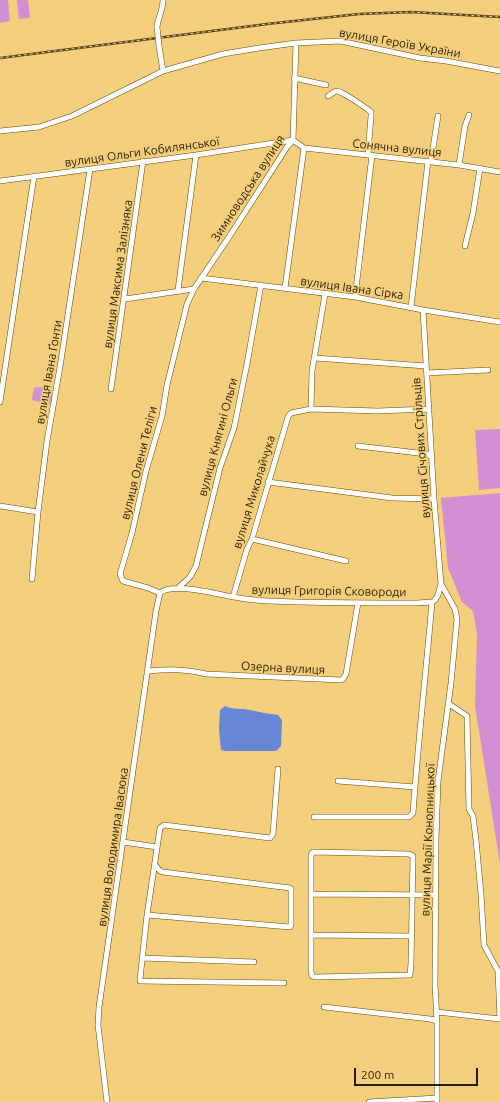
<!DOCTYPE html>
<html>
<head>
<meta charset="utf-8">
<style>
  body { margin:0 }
  #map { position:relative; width:500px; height:1102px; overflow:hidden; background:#f3ce7c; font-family:Ubuntu,sans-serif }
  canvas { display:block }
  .scale { position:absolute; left:354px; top:1068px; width:124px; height:18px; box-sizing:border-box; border:2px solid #281d03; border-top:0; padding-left:5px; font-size:12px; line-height:14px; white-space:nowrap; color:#281d03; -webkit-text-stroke:3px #f3ce7c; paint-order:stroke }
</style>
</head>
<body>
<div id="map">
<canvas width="500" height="1102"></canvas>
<div class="scale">200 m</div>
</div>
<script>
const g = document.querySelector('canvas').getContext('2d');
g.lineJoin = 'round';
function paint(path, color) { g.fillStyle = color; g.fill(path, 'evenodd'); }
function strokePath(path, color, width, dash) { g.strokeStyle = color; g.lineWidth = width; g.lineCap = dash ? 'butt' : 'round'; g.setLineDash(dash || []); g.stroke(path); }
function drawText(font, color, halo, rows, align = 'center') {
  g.font = font + ' Ubuntu,sans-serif'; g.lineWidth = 3; g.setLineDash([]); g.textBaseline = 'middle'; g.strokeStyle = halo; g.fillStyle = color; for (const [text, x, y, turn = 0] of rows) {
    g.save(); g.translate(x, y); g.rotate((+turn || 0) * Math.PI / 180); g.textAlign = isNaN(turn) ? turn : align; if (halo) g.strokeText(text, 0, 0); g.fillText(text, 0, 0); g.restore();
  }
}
paint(new Path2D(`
  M0,0H8L10,21L0,23Z
  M17,0H28L30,18L19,19Z
  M38,387L51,389L52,391L51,402L50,403L34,401L32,399L34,388Z
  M500,429V488L479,490L475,430Z
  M500,493V864L475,706L477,633L473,611L462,602L448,568L441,498Z`), '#d290d3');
paint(new Path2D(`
  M225,706C233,710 242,708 250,710C260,712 268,714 278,715L282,720L281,746L276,751H226L221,750L219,729L220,710Z`), '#6687d7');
const minor = new Path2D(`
  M157,27C158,18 163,10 163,0
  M159,46L163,71
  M294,78L326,85
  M328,96C331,95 334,91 337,91C343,92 365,107 371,112V116L368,154
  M0,131L39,127L72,116L163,71L223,54L259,48L296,43L340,41L420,58L446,61L500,71
  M431,161L438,116
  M459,165L465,126L469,115
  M0,181L196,155L293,140L304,148L459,165L500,172
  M465,246L473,213L480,168
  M201,278L355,297L423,310L500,322
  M285,288L304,148
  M178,290L196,155
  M355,297L372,155
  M125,299L194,289
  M411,307L428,161
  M315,358L426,366
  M427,373L488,370
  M111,389L143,161
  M0,402L34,176
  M311,409L312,371L325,294
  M358,446L427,454L432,457
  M268,482L392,498L434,499
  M0,506L38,512
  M252,539L346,561
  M32,579L38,512L47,441L60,367L90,169
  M178,588L190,577L196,566L220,468L234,428L247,364L261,285
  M160,593L148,588L123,581L120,574L132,533L146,471L162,416L167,385L187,304L194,289L229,237L287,147L293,140L296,43
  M160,593C172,581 223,596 240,598C260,602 281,601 301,602C340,603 378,603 417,603L432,602L435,600L438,595L441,584L434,499L423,310
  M233,597L247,549L252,539L288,417L291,413L311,409L378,411L428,409
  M148,671C170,669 184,669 206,674L341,680L343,679L346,674L358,603
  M449,704L467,716L469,809L473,816L476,840L481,894L484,945L498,971L500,1019
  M338,781L415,787
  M314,817H409L413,813C418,743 426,672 432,602
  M123,842L157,847
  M313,852L409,854L413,856L411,963L410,975L315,977L312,976L311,971V855Z
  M155,865L160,871L163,872L290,888L291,889V925L290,927L147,915L160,828L164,825L270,838L273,834L278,769
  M311,894L435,895
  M147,915L140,979V981L284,983
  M311,935L411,936
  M142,958L254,962
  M324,1007L430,1019L437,1021
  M437,1012L500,1019
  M107,1102L98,1025L99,1007L156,611L160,593
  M369,1102L437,1098
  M437,1102V1021L435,985L436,840L438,781L451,683L457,619L455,609L441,584`);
strokePath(minor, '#634900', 6);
strokePath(minor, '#fff', 5);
const rail = new Path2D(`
  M0,58L267,24L359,14L411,12L500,17`);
strokePath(rail, '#55441e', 2.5);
strokePath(rail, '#f3ce7c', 1, [3]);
const minorBridge = new Path2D(`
  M157,27L159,46`);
strokePath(minorBridge, '#634900', 6, []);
strokePath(minorBridge, '#fff', 5);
drawText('12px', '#281d03', '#f3ce7c', [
  ["вулиця Героїв України",400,43,10],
  ["Сонячна вулиця",397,148,6],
  ["вулиця Ольги Кобилянської",142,152,-8],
  ["Зимноводська вулиця",248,188,-57],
  ["вулиця Максима Залізняка",118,274,-82],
  ["вулиця Івана Сірка",352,288,8],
  ["вулиця Івана Ґонти",49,372,-80],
  ["вулиця Княгині Ольги",218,437,-75],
  ["вулиця Січових Стрільців",421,448,-94],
  ["вулиця Олени Теліги",139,463,-76],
  ["вулиця Миколайчука",254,492,-73],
  ["вулиця Григорія Сковороди",329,591,1],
  ["Озерна вулиця",283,668,3],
  ["вулиця Марії Конопницької",428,840,-88],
  ["вулиця Володимира Івасюка",113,847,-82]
]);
</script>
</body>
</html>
